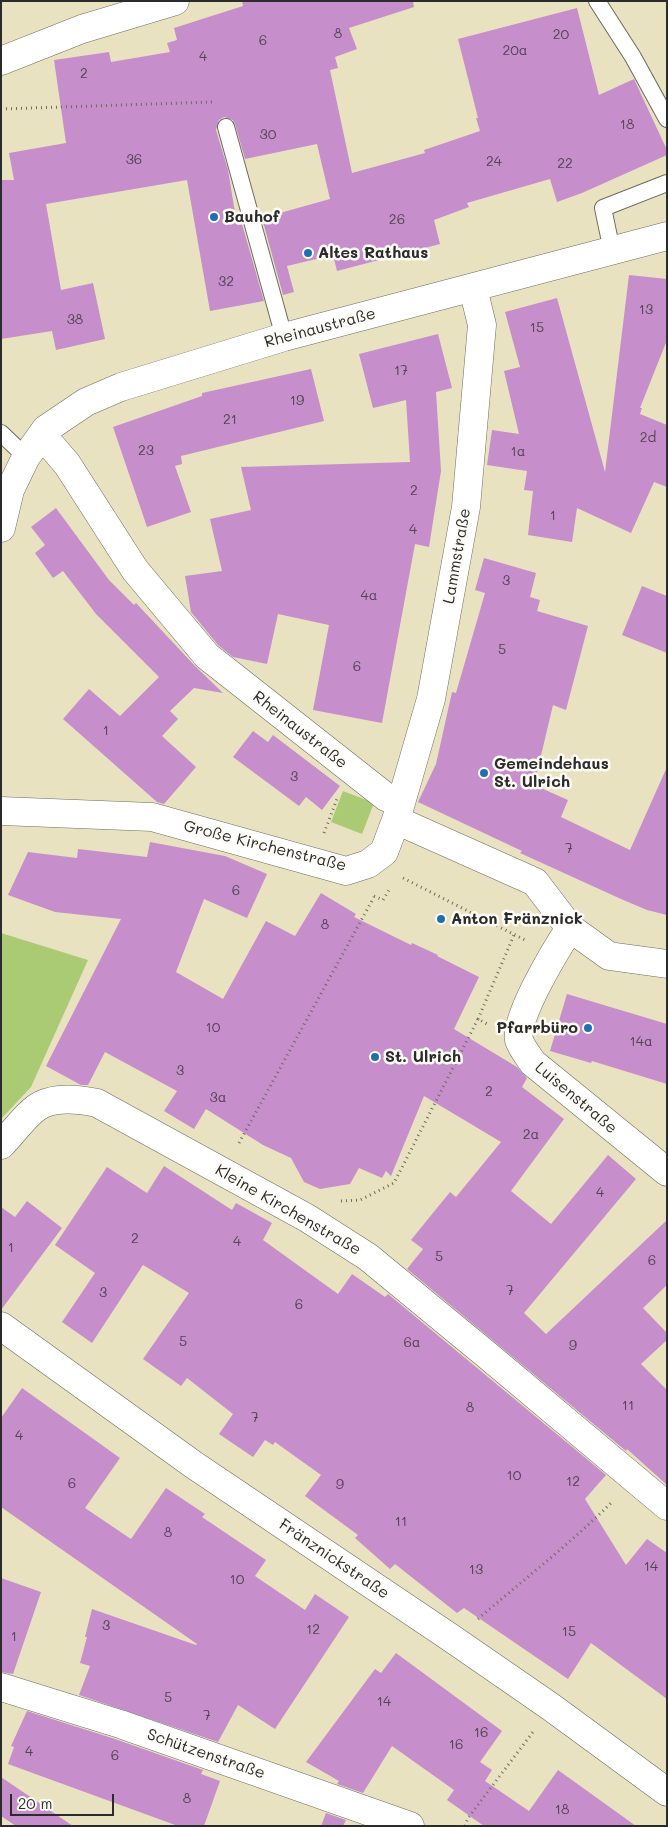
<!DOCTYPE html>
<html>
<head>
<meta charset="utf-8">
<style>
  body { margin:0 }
  #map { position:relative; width:668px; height:1827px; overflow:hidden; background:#e8e2c0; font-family:Mali,sans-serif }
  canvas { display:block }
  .frame { position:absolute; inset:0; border:2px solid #2b2b2b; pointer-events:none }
  .scale { position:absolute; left:10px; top:1794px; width:104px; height:22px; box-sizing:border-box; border:2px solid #2b2b2b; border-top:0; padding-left:6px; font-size:15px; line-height:18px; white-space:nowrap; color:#2b2b2b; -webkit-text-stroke:4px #fdfcf7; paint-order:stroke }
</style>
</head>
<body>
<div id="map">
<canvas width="668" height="1827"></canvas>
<div class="frame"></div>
<div class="scale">20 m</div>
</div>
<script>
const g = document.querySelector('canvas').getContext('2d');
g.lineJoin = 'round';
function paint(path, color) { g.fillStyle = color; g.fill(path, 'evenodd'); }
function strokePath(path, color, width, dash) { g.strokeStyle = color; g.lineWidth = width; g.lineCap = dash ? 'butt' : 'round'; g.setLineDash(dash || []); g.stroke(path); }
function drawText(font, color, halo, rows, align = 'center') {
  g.font = font + ' Mali,sans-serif'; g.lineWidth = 5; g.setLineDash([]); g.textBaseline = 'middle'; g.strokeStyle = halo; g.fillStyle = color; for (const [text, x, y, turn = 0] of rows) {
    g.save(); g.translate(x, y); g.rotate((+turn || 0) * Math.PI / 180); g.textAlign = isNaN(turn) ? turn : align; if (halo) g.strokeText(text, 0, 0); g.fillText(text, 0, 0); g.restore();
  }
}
paint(new Path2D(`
  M343,791L374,803L362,834L331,822Z
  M1,933L88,960L31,1087L1,1119Z`), '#aacb73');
paint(new Path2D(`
  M242,1H413L414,7L349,28L357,49L335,57L338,68L330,70L352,173L425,153L424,150L480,131L476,118H478L458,39L577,8L599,95L634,79L667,150V155L582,193L557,202L550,179L467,203L469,207L434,220L440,244L337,271L333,255L287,266L294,292L283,295L262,218L330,199L317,144L245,159L235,124L233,120L224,117L219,120L216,130L228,170L237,225L242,224L264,301L210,311L187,180L46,204L61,290L93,283L105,339L56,350L52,331L1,339V180H14L9,153L66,143L54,60L109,52L111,62L170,52L167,43L177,40L174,28L243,6Z
  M629,275L667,279V340L640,408H642L640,414L667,425V487L654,482L631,533L577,508L572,542L528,535L533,491L524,490L527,471L487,465L492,430L519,434L504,371L520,367L505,312L557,298L605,472Z
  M438,334L452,388L436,392L441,471L429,547L415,544L382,723L313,710L329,625L278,614L267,664L233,657L218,645L191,612L185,576L222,571L210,519L251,510L241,467L410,462L406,400L373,408L359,354Z
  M311,369L324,421L181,456L182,464L175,466L191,512L147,527L113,427L202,396V393Z
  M56,508L109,580L134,605L136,603L195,666L223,693L194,688L170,711L178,719L162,736L196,767L164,804L157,802L63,719L89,689L120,716L159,677L96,614L63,571L53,578L35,553L45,545L31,527Z
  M484,558L536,573L530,597L540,600L537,611L588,626L566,710L553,705L534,785L568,800L561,817L630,850L667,767V915L647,910L621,899L520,853L522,851L418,802L436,764L452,692L456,693L485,593L475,590Z
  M642,586L667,596V653L622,635Z
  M253,731L268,742L273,735L340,786L322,810L306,797L299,806L233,757Z
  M150,842L225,856L267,874L247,918L204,899L176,972L223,999L266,921L295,936L321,893L356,914L354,917L411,945L412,943L438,955L437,956L479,977L454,1029L517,1067L527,1078L522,1087L564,1119L511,1191L551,1224L608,1155L636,1179L524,1313L546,1334L667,1220V1285L643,1308L667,1333V1340L641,1364L667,1390V1485L627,1449L626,1451L407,1269L423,1249L411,1240L450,1192L456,1197L501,1142L424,1096L391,1176L386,1171L382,1178L359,1168L350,1184L320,1189L304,1182L291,1158L263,1145L206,1109L194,1129L164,1111L177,1091L105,1052L88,1085H81L46,1066L121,919L55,912L8,895L28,852L77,858L78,849L147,857Z
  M567,994L667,1024V1084L592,1061L591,1063L550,1051Z
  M164,1166L232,1210L236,1203L272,1223L263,1240L338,1294L352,1274L385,1297L388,1294L606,1475L585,1499L626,1565L647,1539L667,1553V1699L591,1643L568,1679L464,1608L457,1613L395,1564L390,1569L355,1538L358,1535L305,1496L321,1475L275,1442L273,1445L265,1440L253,1457L219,1434L233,1414L187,1378L181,1386L143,1359L189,1293L143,1265L92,1343L62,1322L95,1273L55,1245L107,1167L147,1193Z
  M27,1201L62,1228L1,1310V1207L15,1217Z
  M22,1388L120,1458L85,1508L131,1539L166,1488L205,1514L202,1517L266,1560L255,1576L305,1610L315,1594L349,1617L275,1729L238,1705L218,1742L79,1695L90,1666L80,1663L87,1637H85L92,1609L196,1645L197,1644L1,1507V1418Z
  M1,1578L41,1592L13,1674L1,1672Z
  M396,1653L502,1731L480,1762L492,1770L485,1781L529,1811L558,1770L636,1826H484L447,1800L454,1790L392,1746L363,1793L337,1784L339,1781L306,1762L375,1669L381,1673Z
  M27,1711L115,1739L203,1770L201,1774L220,1781L204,1826H178L8,1764L14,1747L11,1746Z
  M1,1777L73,1826H16L1,1816Z
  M326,1813L346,1820L343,1826H321Z`), '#c78ecc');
const service = new Path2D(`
  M597,1L633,57L667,119
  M226,127L284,337
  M612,251L603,208L667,183
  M1,433L26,457`);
const minor = new Path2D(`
  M1,61L82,29L175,1
  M42,435L67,464L135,570L207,656L386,797L401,803
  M1,811L152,817L346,871L368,864L384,852L396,820L431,699L466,507L482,325L473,288
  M396,820L535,882L570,928L609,956L667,964
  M570,928C557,948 514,1018 519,1040C521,1047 529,1057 533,1063L667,1172
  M1,1145C13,1133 23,1118 36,1108C52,1096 79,1099 97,1103L307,1218L368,1257L487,1355L667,1506
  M1,1326L194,1465L454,1640L551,1707L667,1792
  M1,1687L120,1724L410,1826`);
const tertiary = new Path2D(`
  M1,528L10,490L26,457L46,429L86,402L121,387L284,337L667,236`);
strokePath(service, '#6d6b5f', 18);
strokePath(minor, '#6d6b5f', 29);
strokePath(tertiary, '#6d6b5f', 29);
strokePath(new Path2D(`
  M1,109L213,102L215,104
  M324,833L337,799
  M403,878L525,940
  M374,896L383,900L389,890
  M478,1019L514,935
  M239,1143L374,897
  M341,1201L360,1200L394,1183L478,1019L489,1025
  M478,1619C523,1580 570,1544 612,1502
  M465,1826L468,1818L533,1732`), '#6d6b5f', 3, [1, 4]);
strokePath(service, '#fff', 16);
strokePath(minor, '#fff', 28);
strokePath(tertiary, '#fff', 28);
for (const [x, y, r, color] of [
  [214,217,5,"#1f6fb2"],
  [308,253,5,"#1f6fb2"],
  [484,773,5,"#1f6fb2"],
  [441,919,5,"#1f6fb2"],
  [588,1028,5,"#1f6fb2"],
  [375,1057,5,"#1f6fb2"]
]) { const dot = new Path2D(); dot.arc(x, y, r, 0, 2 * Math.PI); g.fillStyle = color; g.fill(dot); strokePath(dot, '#fdfcf7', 2); }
drawText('14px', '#524453', null, [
  ["8",338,34],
  ["20",561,35],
  ["6",263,41],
  ["20a",515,51],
  ["4",203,57],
  ["2",84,74],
  ["18",627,125],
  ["30",268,135],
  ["36",134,160],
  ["24",494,162],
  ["22",565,164],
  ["26",397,220],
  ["32",226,282],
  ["13",646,310],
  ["38",75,320],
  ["15",537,328],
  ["17",401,371],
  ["19",297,401],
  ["21",230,420],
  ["2d",648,438],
  ["23",146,451],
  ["1a",518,452],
  ["2",414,491],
  ["1",553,516],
  ["4",413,530],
  ["3",506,581],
  ["4a",369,596],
  ["5",502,650],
  ["6",357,667],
  ["1",106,731],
  ["3",294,777],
  ["7",569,849],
  ["6",236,891],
  ["8",325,925],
  ["10",213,1028],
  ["14a",641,1042],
  ["3",180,1071],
  ["2",489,1092],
  ["3a",218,1098],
  ["2a",531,1135],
  ["4",600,1193],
  ["2",135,1239],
  ["4",237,1242],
  ["1",11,1248],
  ["5",439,1257],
  ["6",652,1261],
  ["7",510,1291],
  ["3",103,1293],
  ["6",299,1305],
  ["5",183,1342],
  ["6a",412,1343],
  ["9",573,1346],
  ["11",628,1406],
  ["8",470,1408],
  ["7",255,1418],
  ["4",19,1436],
  ["10",514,1476],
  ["12",573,1482],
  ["6",72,1484],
  ["9",340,1485],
  ["11",401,1522],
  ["8",168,1533],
  ["14",651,1567],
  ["13",476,1570],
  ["10",237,1580],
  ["3",106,1626],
  ["12",313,1630],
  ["15",569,1632],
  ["1",14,1637],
  ["5",168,1698],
  ["14",384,1702],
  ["7",207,1716],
  ["16",481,1733],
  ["16",456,1745],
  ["4",29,1752],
  ["6",115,1756],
  ["8",187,1799],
  ["18",562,1810]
]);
drawText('bold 16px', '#2b2b2b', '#fdfcf7', [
  ["Bauhof",224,217],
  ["Altes Rathaus",318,253],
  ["Gemeindehaus",494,764],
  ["St. Ulrich",494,782],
  ["Anton Fränznick",451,919],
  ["Pfarrbüro",578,1028,"right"],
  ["St. Ulrich",385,1057]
], 'left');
drawText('16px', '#2b2b2b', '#fdfcf7', [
  ["Rheinaustraße",320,328,-15],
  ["Lammstraße",457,556,-80],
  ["Rheinaustraße",300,730,38],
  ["Große Kirchenstraße",265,846,14],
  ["Luisenstraße",576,1098,40],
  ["Kleine Kirchenstraße",288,1210,30],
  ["Fränznickstraße",334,1559,34],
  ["Schützenstraße",206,1754,19]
]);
</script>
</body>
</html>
